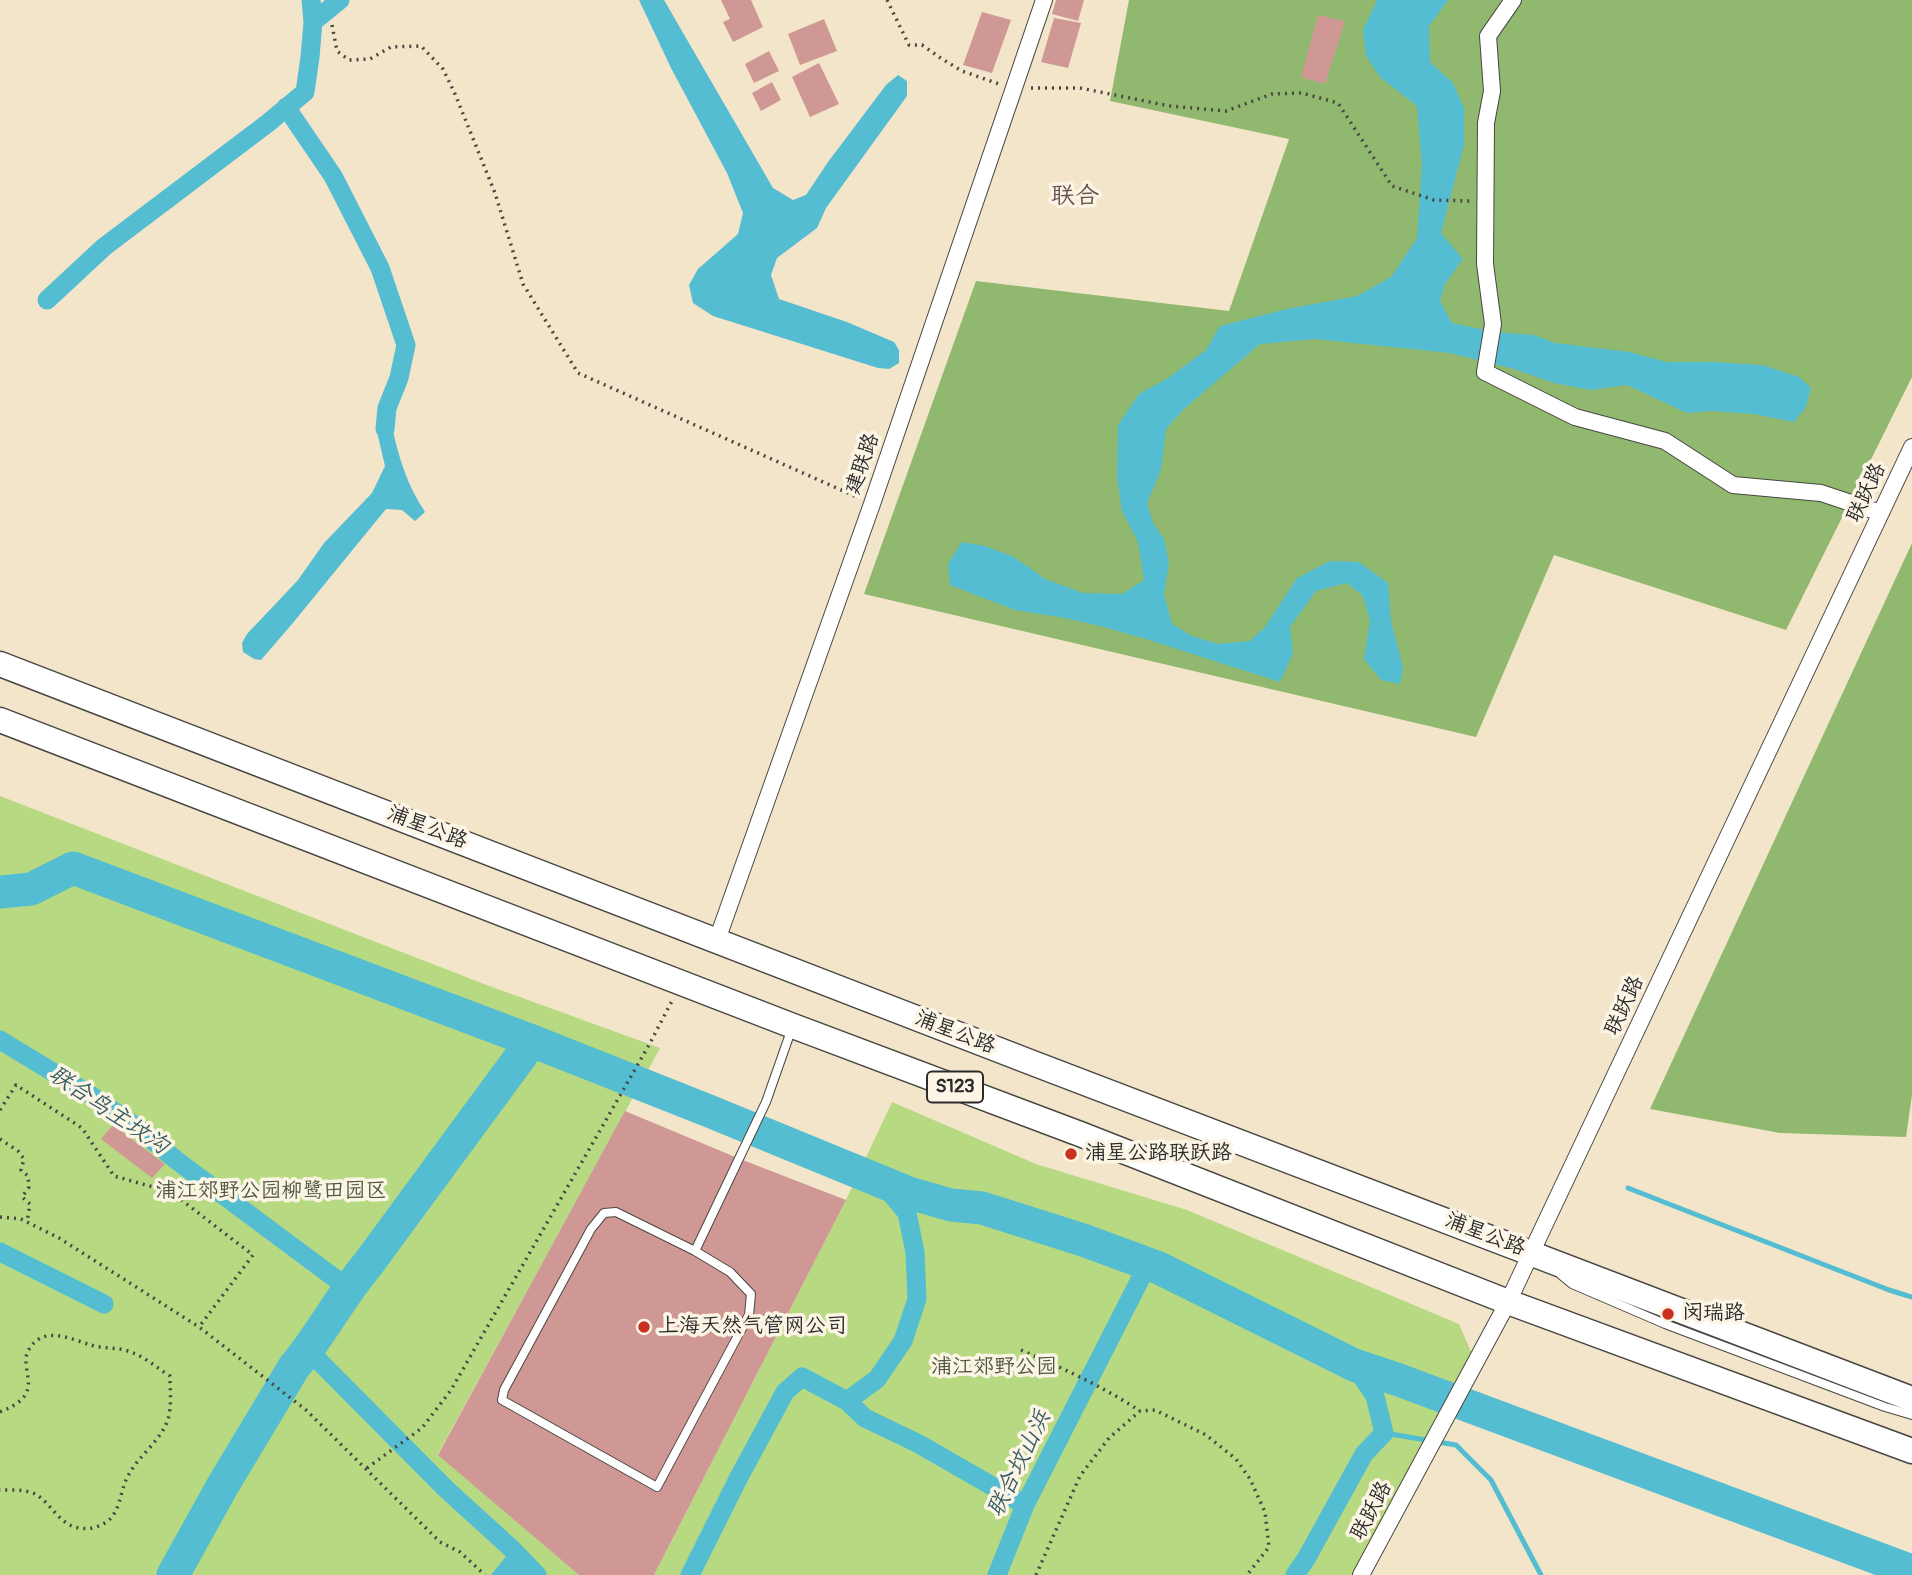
<!DOCTYPE html>
<html>
<head>
<meta charset="utf-8">
<style>
  body { margin:0 }
  canvas { display:block; background:#f3e5c9 }
</style>
</head>
<body>
<canvas width="1912" height="1575"></canvas>
<script>
const g = document.querySelector('canvas').getContext('2d');
g.lineJoin = 'round';
function paint(path, color) { g.fillStyle = color; g.fill(path, 'evenodd'); }
function strokePath(path, color, width, dash) { g.strokeStyle = color; g.lineWidth = width; g.lineCap = dash ? 'butt' : 'round'; g.setLineDash(dash || []); g.stroke(path); }
function drawText(font, color, halo, rows, align = 'center') {
  g.font = font + ' Pangolin,"LXGW WenKai TC",sans-serif'; g.lineWidth = 7; g.setLineDash([]); g.textBaseline = 'middle'; g.strokeStyle = halo; g.fillStyle = color; for (const [text, x, y, turn = 0] of rows) {
    g.save(); g.translate(x, y); g.rotate((+turn || 0) * Math.PI / 180); g.textAlign = isNaN(turn) ? turn : align; if (halo) g.strokeText(text, 0, 0); g.fillText(text, 0, 0); g.restore();
  }
}
paint(new Path2D(`
  M0,796L484,984L660,1048L438,1454L579,1575H0Z
  M892,1102L1036,1164L1187,1210L1459,1324L1472,1354L1353,1575H654L846,1200Z`), '#b6d981');
paint(new Path2D(`
  M1129,0H1912V377L1786,630L1554,555L1476,737L864,594L976,281L1229,311L1289,139L1110,101Z
  M1912,543V1095L1906,1137L1780,1133L1650,1109Z`), '#90b96f');
paint(new Path2D(`
  M639,0H664L773,188L793,200L806,195L828,162L886,85L898,75L907,81V96L826,208L817,228L777,258L771,275L779,299L847,322L894,342L899,350V363L889,369L878,368L713,316L693,303L689,285L698,269L738,234L743,213L727,173L671,68Z
  M1377,0H1448L1429,26L1430,62L1453,83L1464,108V145L1441,233L1463,259L1445,284L1440,301L1452,323L1494,332L1534,335L1555,343L1629,352L1667,362H1713L1762,365L1799,377L1811,388L1806,407L1794,422L1754,414L1711,411L1687,413L1627,385L1590,390L1554,383L1514,369L1450,353L1315,339L1260,344L1184,409L1166,429L1161,470L1147,503L1153,523L1164,539L1169,563L1164,594L1172,624L1192,636L1218,644L1250,641L1265,627L1297,578L1330,561L1359,562L1388,583L1391,621L1403,667L1400,684L1381,680L1364,659L1370,621L1363,596L1347,583L1316,591L1290,627L1293,653L1280,682L1146,639L1100,626L1065,618L1015,610L950,585L948,564L962,542L985,546L1014,557L1045,579L1083,593L1122,594L1144,580L1138,542L1122,511L1117,476L1118,425L1139,394L1168,378L1206,350L1220,326L1287,309L1357,296L1391,277L1417,238L1422,165L1417,106L1380,77L1366,56L1363,30Z
  M392,427C399,458 407,485 425,512L415,521L402,510L386,509L292,624L261,660L254,659L243,652L242,643L247,634L298,580L324,543L372,493L385,466L377,432Z
  M512,1549L536,1575H537H491Z`), '#54bdd1');
strokePath(new Path2D(`
  M1628,1188L1889,1290L1912,1297
  M1384,1433L1456,1445L1491,1480L1541,1575`), '#54bdd1', 5);
strokePath(new Path2D(`
  M311,0L313,22
  M286,107L333,176L380,268L406,345L399,378L387,408L385,429
  M47,300L104,247L268,123L305,92L310,57L313,22L340,0
  M0,1040L89,1094L134,1125L176,1160L348,1288
  M0,1252L104,1304
  M308,1350L446,1489L512,1549L537,1575
  M847,1401L865,1418L919,1444L1025,1505
  M690,1575L739,1477L785,1392L802,1377L847,1401L877,1379L903,1341L917,1299L915,1252L907,1213L881,1182
  M997,1575L1025,1505L1148,1264
  M1295,1575L1306,1559L1364,1454L1384,1433L1375,1396L1354,1365`), '#54bdd1', 19);
strokePath(new Path2D(`
  M0,892L31,889L73,868L532,1041L709,1111L909,1193L951,1205L982,1208L1083,1240L1159,1268L1354,1365L1399,1380L1912,1571
  M173,1575L223,1485L294,1367C321,1335 340,1297 368,1264L532,1041`), '#54bdd1', 33);
paint(new Path2D(`
  M721,0H751L763,27L733,42L723,22L730,19Z
  M1056,0H1084L1078,21L1052,14Z
  M982,12L1011,20L992,73L963,65Z
  M1318,15L1345,21L1325,84L1301,77Z
  M1054,18L1081,23L1068,68L1041,62Z
  M824,19L837,51L800,65L788,34Z
  M769,51L779,71L754,83L745,64Z
  M819,63L839,104L810,117L792,77Z
  M772,82L781,100L761,111L752,93Z
  M625,1111L740,1159L846,1200L654,1575H579L438,1455Z
  M113,1125L165,1164L152,1178L101,1139Z`), '#d09895');
const service = new Path2D(`
  M695,1251L616,1212L604,1213L591,1229L504,1390L502,1400L657,1487L749,1315L751,1294L730,1272L695,1251L766,1102L792,1028
  M1561,1275L1572,1284L1665,1324L1885,1407L1912,1415`);
const minor = new Path2D(`
  M1513,0L1488,36L1492,91L1486,123L1485,264L1493,324L1485,372L1575,417L1665,441L1733,485L1821,493L1881,513
  M717,940L872,504L1044,0
  M1361,1575L1508,1302L1912,447`);
const primary = new Path2D(`
  M0,664L1030,1062L1912,1399
  M0,720L793,1026L1080,1134L1508,1302L1912,1451`);
strokePath(service, '#494743', 10);
strokePath(minor, '#494743', 18);
strokePath(primary, '#494743', 27);
strokePath(new Path2D(`
  M887,0L909,45H922L939,57L962,71L999,84
  M332,25L337,51L349,60L370,59L391,47L421,46L443,69L455,94L495,193L523,284L578,373L857,497
  M1031,88H1080L1170,106L1226,111L1272,94L1302,93L1338,103L1392,186L1434,200L1470,201
  M0,1110L16,1085L82,1128L114,1176L171,1192L253,1255L199,1327
  M0,1139L18,1151L24,1159L21,1170L28,1176L29,1187L22,1197L30,1204L27,1222
  M0,1217L21,1219L59,1238L199,1327L306,1410L440,1542L460,1552L485,1575
  M1021,1350C1062,1368 1102,1386 1140,1411
  M0,1412C16,1405 31,1398 28,1378C27,1369 24,1359 28,1351C43,1324 70,1339 91,1345C103,1349 116,1347 128,1351C144,1356 157,1368 170,1376C170,1389 172,1407 168,1419C161,1441 138,1456 128,1476C120,1490 121,1509 109,1520C101,1527 89,1530 79,1528C60,1525 52,1505 37,1495C27,1489 11,1490 0,1490
  M367,1468L422,1428L451,1390L649,1045L673,999
  M1036,1575L1080,1476L1109,1438L1140,1411L1155,1410L1206,1435L1236,1459L1250,1479L1265,1512L1269,1547L1247,1575`), '#494743', 3.5, [2, 5]);
strokePath(service, '#fff', 8);
strokePath(minor, '#fff', 16);
strokePath(primary, '#fff', 24);
for (const [x, y, r, color] of [
  [1071,1154,7,"#c8321e"],
  [1668,1314,7,"#c8321e"],
  [644,1327,7,"#c8321e"]
]) { const dot = new Path2D(); dot.arc(x, y, r, 0, 2 * Math.PI); g.fillStyle = color; g.fill(dot); strokePath(dot, '#fcf5e5', 2.5); }
for (const [x, y, w] of [
  [955,1087,56]
]) { const box = new Path2D(); box.roundRect(x - w / 2, y - 15.5, w, 31, 5); g.fillStyle = '#fcf5e5'; g.fill(box); strokePath(box, '#2b2b2b', 2); }
drawText('bold 19px', '#2b2b2b', null, [
  ["S123",955,1087]
]);
drawText('21px', '#2b2b2b', '#fcf5e5', [
  ["建联路",863,464,-71],
  ["联跃路",1867,493,-65],
  ["浦星公路",427,828,21],
  ["联跃路",1625,1006,-65],
  ["浦星公路",955,1033,21],
  ["浦星公路",1485,1235,21],
  ["联跃路",1372,1511,-62]
]);
drawText('21px', '#2b2b2b', '#fcf5e5', [
  ["浦星公路联跃路",1085,1154],
  ["闵瑞路",1682,1314],
  ["上海天然气管网公司",658,1327]
], 'left');
drawText('21px', '#4e5640', '#fcf5e5', [
  ["浦江郊野公园柳鹭田园区",271,1192],
  ["浦江郊野公园",994,1368]
]);
drawText('italic 23px', '#395e65', '#fcf5e5', [
  ["联合鸟主坟沟",108,1111,34],
  ["联合坟山浜",1020,1464,-64]
]);
drawText('24px', '#655150', '#fcf5e5', [
  ["联合",1075,197]
]);
</script>
</body>
</html>
